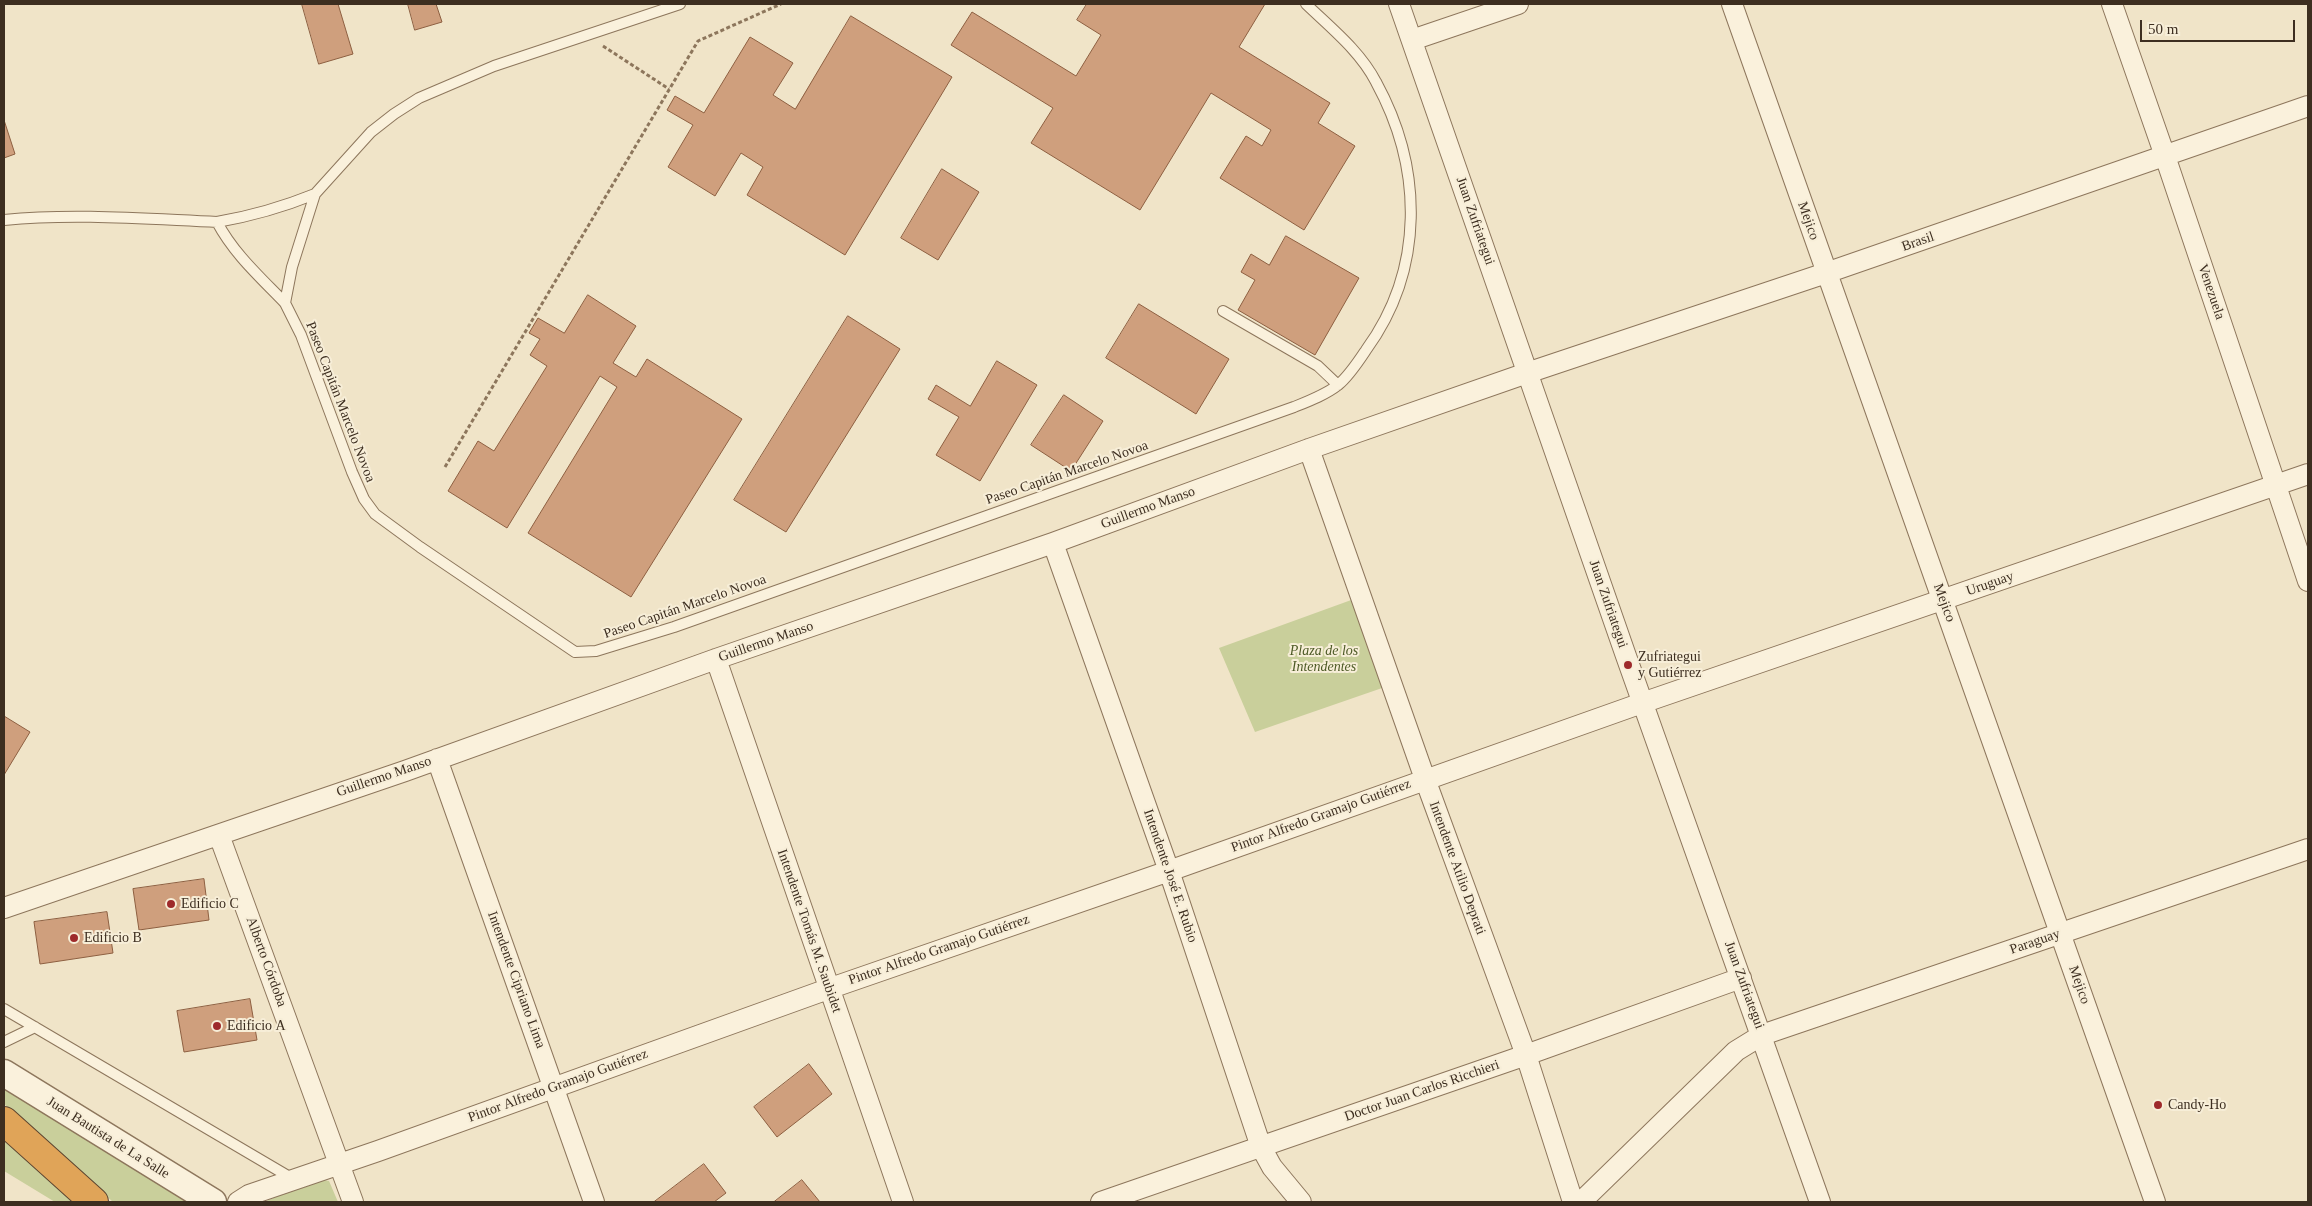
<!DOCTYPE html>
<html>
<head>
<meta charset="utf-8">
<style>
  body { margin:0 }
  #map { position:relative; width:2312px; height:1206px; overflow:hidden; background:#f0e4c8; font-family:Georgia,serif }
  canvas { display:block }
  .frame { position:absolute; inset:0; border:5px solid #3d2e20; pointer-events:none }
  .scale { position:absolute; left:2140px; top:20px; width:155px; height:22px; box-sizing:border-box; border:2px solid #3d2e20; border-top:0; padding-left:6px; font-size:15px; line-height:18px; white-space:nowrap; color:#3d2e20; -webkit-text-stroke:4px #f7eed8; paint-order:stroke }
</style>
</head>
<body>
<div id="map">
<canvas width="2312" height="1206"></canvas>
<div class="frame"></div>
<div class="scale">50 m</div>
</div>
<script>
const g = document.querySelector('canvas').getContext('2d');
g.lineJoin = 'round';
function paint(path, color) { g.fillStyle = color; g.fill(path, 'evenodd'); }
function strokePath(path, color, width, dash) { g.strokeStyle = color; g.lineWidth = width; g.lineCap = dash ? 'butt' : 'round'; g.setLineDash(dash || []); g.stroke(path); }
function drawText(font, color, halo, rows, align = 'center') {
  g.font = font + ' Georgia,serif'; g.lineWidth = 4; g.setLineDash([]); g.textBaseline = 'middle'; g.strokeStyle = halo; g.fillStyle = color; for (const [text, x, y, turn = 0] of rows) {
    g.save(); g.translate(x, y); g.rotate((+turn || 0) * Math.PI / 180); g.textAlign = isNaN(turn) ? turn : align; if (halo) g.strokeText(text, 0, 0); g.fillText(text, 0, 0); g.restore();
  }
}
paint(new Path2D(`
  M1354,599L1385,687L1255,732L1219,648Z
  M4,1088L198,1202H113L4,1104Z
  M4,1133L78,1202H55L4,1171Z
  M318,1179L329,1181L338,1202H264Z`), '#c9cf9b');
const building = new Path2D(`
  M302,4H338L353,54L319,64Z
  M408,4H436L442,22L415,30Z
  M1087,4H1265L1239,47L1330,103L1318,123L1355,146L1304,230L1220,178L1246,136L1262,146L1271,130L1211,93L1140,210L1031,143L1053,108L951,45L972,12L1076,76L1101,35L1077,20Z
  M851,16L952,77L845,255L747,195L763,167L741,153L715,196L668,167L693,125L667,110L675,96L704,113L750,37L793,63L773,95L795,109Z
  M4,120L15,154L4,158Z
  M942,169L979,192L938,260L901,238Z
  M1286,236L1359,278L1315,355L1238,310L1255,280L1241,272L1251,254L1269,265Z
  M588,295L636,326L613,363L636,377L647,359L742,419L631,597L528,533L617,387L600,376L507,528L448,491L478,441L494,451L547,366L530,355L540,339L529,333L538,318L564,333Z
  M1139,304L1229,359L1196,414L1106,358Z
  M848,316L900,349L786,532L734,500Z
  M997,361L1037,385L980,481L936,455L959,417L928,399L936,385L970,406Z
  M1064,395L1103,421L1071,471L1031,445Z
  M4,716L30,732L4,775Z
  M204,879L209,920L139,930L133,889Z
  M107,912L113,953L40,964L34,922Z
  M250,999L257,1040L184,1052L177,1011Z
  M809,1064L832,1094L777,1137L754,1107Z
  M704,1164L726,1193L714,1202H654Z
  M802,1180L820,1202H774Z`);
paint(building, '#cf9f7d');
strokePath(building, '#8d5f41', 1);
const service = new Path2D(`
  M680,4L494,66L419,98L394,114L371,132L315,194L292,267L285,303L301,335L352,472L364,499L375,514L420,547L575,652L596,651L674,627L1294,407C1309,401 1325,395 1338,385C1349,376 1358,362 1366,350C1425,269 1423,168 1376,82C1360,51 1331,28 1306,4
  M4,220C75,213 146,219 217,222C234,254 260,277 285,303
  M217,222C252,216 283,207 315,194
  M1223,311L1318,366L1338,385
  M4,1009L293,1179
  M4,1042L35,1027`);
const minor = new Path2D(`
  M1399,4L1626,656L1820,1202
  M1732,4L2155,1202
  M2112,4L2165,156L2308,581
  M1412,40L1518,4
  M1309,449L1425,779L1526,1055L1573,1202
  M1053,543L1169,871L1261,1147L1272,1167L1301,1202
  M716,659L903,1202
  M437,759L594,1202
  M219,835L353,1202
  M4,908L405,771L716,659L1053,543L1309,449L1527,373L1826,273L2308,106
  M238,1202L249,1195L378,1151L828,989L1169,871L1642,703L2308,474
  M1101,1202L1526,1055L1741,978
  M1581,1202L1736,1051L1762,1035L2308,849`);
const tertiary = new Path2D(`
  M4,1073L213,1202`);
const motorway = new Path2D(`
  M4,1121L94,1202`);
strokePath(service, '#8d765c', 12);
strokePath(minor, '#8d765c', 22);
strokePath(tertiary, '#8d765c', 29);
strokePath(motorway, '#5b4430', 30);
strokePath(new Path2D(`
  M603,46L669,89
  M445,467L698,41L781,4`), '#8d765c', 3, [4, 2.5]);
strokePath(service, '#faf1dc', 10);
strokePath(minor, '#faf1dc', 20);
strokePath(tertiary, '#faf1dc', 26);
strokePath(motorway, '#e0a458', 28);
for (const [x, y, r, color] of [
  [1628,665,5,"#9e2a2b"],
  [171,904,5,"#9e2a2b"],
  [74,938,5,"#9e2a2b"],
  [217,1026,5,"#9e2a2b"],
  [2158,1105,5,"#9e2a2b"]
]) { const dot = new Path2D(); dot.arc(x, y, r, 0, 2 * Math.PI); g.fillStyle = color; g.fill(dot); strokePath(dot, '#f7eed8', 2); }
drawText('14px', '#3d2e20', '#f7eed8', [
  ["Juan Zufriategui",1475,221,71],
  ["Mejico",1808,221,71],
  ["Brasil",1918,242,-19],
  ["Venezuela",2211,292,71],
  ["Paseo Capitán Marcelo Novoa",340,402,69],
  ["Paseo Capitán Marcelo Novoa",1067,473,-19],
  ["Guillermo Manso",1148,508,-20],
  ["Uruguay",1990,584,-19],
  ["Mejico",1944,603,70],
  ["Juan Zufriategui",1608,604,71],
  ["Paseo Capitán Marcelo Novoa",685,607,-19],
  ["Guillermo Manso",766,642,-19],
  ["Guillermo Manso",384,777,-19],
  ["Pintor Alfredo Gramajo Gutiérrez",1321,816,-20],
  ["Intendente Atilio Deprati",1457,868,70],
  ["Intendente José E. Rubio",1170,876,71],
  ["Intendente Tomás M. Saubidet",809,931,71],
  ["Paraguay",2035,942,-19],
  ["Pintor Alfredo Gramajo Gutiérrez",939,950,-19],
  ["Alberto Córdoba",266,962,70],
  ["Intendente Cipriano Lima",516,980,70],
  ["Juan Zufriategui",1744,985,70],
  ["Mejico",2079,985,71],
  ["Pintor Alfredo Gramajo Gutiérrez",558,1086,-20],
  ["Doctor Juan Carlos Ricchieri",1422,1091,-19],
  ["Juan Bautista de La Salle",108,1138,32]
]);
drawText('italic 14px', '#4d5a26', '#f7eed8', [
  ["Plaza de los",1324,651],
  ["Intendentes",1324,667]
]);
drawText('14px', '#3d2e20', '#f7eed8', [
  ["Zufriategui",1638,657],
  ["y Gutiérrez",1638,673],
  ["Edificio C",181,904],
  ["Edificio B",84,938],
  ["Edificio A",227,1026],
  ["Candy-Ho",2168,1105]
], 'left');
</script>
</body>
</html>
